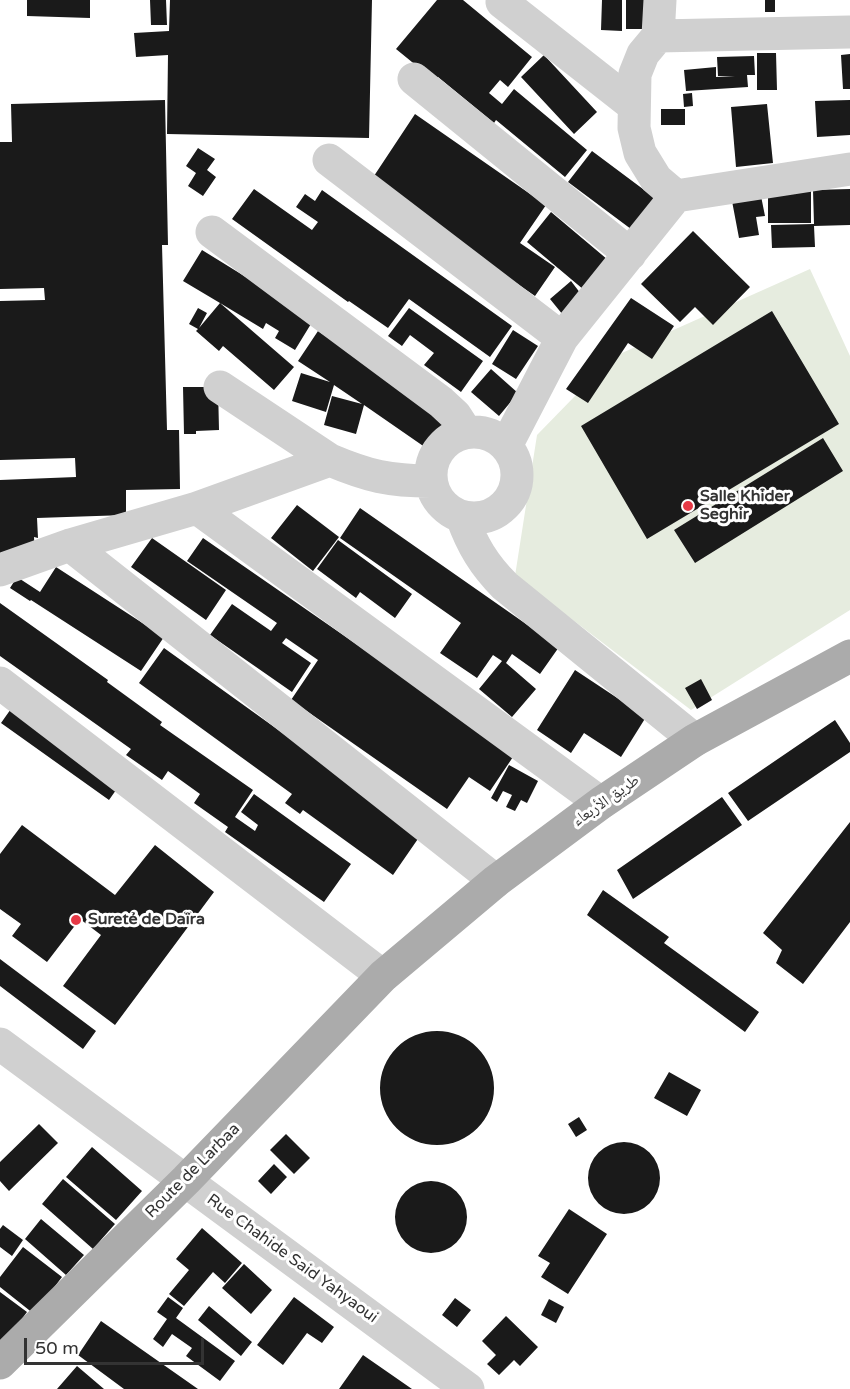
<!DOCTYPE html>
<html>
<head>
<meta charset="utf-8">
<style>
  body { margin:0 }
  #map { position:relative; width:850px; height:1389px; overflow:hidden; background:#fff; font-family:"Varela Round",sans-serif }
  canvas { display:block }
  .scale { position:absolute; left:24px; top:1338px; width:180px; height:27px; box-sizing:border-box; border:3px solid #333; border-top:0; padding-left:8px; font-size:18px; line-height:21px; white-space:nowrap; color:#333; -webkit-text-stroke:4px #fff; paint-order:stroke }
</style>
</head>
<body>
<div id="map">
<canvas width="850" height="1389"></canvas>
<div class="scale">50 m</div>
</div>
<script>
const g = document.querySelector('canvas').getContext('2d');
g.lineJoin = 'round';
function paint(path, color) { g.fillStyle = color; g.fill(path, 'evenodd'); }
function strokePath(path, color, width, dash) { g.strokeStyle = color; g.lineWidth = width; g.lineCap = dash ? 'butt' : 'round'; g.setLineDash(dash || []); g.stroke(path); }
function drawText(font, color, halo, rows, align = 'center') {
  g.font = font + ' "Varela Round","Noto Naskh Arabic",sans-serif'; g.lineWidth = 6; g.setLineDash([]); g.textBaseline = 'middle'; g.strokeStyle = halo; g.fillStyle = color; for (const [text, x, y, turn = 0] of rows) {
    g.save(); g.translate(x, y); g.rotate((+turn || 0) * Math.PI / 180); g.textAlign = isNaN(turn) ? turn : align; if (halo) g.strokeText(text, 0, 0); g.fillText(text, 0, 0); g.restore();
  }
}
paint(new Path2D(`
  M810,269L850,356V610L691,710L515,576L537,435L613,357Z`), '#e6ecdf');
paint(new Path2D(`
  M27,0H90V18L27,16Z
  M150,0H166L167,25H151Z
  M170,0H372L369,138L167,134L168,55L136,57L134,33L169,31Z
  M437,0H463L532,57L508,87L500,80L489,93L502,104L514,89L587,150L565,177L496,120L494,123L438,77L434,80L396,49Z
  M602,0H622V31L601,30Z
  M626,0H651L650,29H626Z
  M765,0H775V12H765Z
  M757,53H776L777,90H757Z
  M850,54V89H843L841,55Z
  M544,55L597,112L574,134L521,77Z
  M754,56L755,75H747L748,87L686,91L684,70L716,67V77L735,76H718L717,57Z
  M692,93L693,106L684,107L683,94Z
  M165,100L168,245H162L167,430H179L180,489L126,490V515L37,518L38,538L34,537L35,555L0,556V480L76,477L75,458L0,460V301L45,300L44,288L0,289V142H12L11,104Z
  M850,100V135L817,137L815,101Z
  M767,104L773,163L736,167L731,107Z
  M661,109H685V125H661Z
  M415,114L546,205L520,243L555,267L535,296L370,182Z
  M198,148L215,159L207,170L216,177L203,196L188,186L196,173L186,166Z
  M592,151L663,204L639,235L568,182Z
  M254,189L312,230L318,222L296,207L305,194L315,201L322,190L512,326L490,357L409,299L388,328L349,301L348,302L232,219Z
  M850,189V225L814,226L815,247L772,248L771,225L814,224L813,190Z
  M768,190L811,191V223H768Z
  M761,196L765,216L756,217L759,235L739,238L732,201Z
  M551,212L614,265L590,295L527,242Z
  M693,231L750,287L713,325L695,307L680,322L641,284Z
  M202,250L314,319L295,350L275,338L279,331L266,323L263,329L220,303L294,367L274,390L223,346L219,351L196,331L198,329L189,324L198,308L207,313L199,328L220,303L183,281Z
  M571,281L584,298L563,315L550,299Z
  M631,298L674,326L652,359L628,343L588,403L566,389Z
  M409,308L483,361L461,392L424,365L434,353L410,335L402,346L388,336Z
  M772,311L839,424L647,539L581,426Z
  M513,330L538,346L516,379L492,364Z
  M318,331L450,419L429,450L364,405L356,434L324,425L332,396L362,404L334,385L326,412L292,401L301,373L330,382L298,361Z
  M491,369L518,393L499,416L471,392Z
  M183,387H218L219,430L196,431V434H184Z
  M823,438L843,471L695,563L674,530Z
  M297,505L339,537L313,571L271,538Z
  M360,508L559,647L540,674L512,654L506,663L536,689L512,717L479,689L502,661L493,655L477,678L440,653L461,623L340,538Z
  M152,538L226,590L206,620L131,567Z
  M203,538L515,754L490,791L469,777L447,809L291,700L318,660L286,638L282,643L311,663L292,692L210,635L232,604L271,631L277,623L187,561Z
  M338,540L412,594L395,618L360,592L356,598L317,569Z
  M56,567L164,637L141,671L31,600L30,601L10,588L17,577L40,592Z
  M0,603L108,680L107,682L162,722L160,725L253,790L235,817L255,831L258,825L241,812L254,794L351,864L324,902L225,832L228,827L194,803L200,794L168,771L162,780L126,755L131,749L0,656Z
  M164,648L422,833L393,875L303,810L300,814L285,803L292,794L139,683Z
  M575,670L646,717L621,757L584,733L571,753L537,730Z
  M701,679L712,700L697,709L685,688Z
  M13,706L121,783L109,800L1,723Z
  M835,720L850,743V752L748,821L728,793Z
  M509,765L538,781L527,803L521,800L515,811L506,807L512,795L503,791L497,802L491,798Z
  M722,797L742,825L633,899L617,870Z
  M850,822V922L803,984L776,963L782,950L763,933Z
  M22,825L115,895L155,845L214,892L115,1025L63,986L101,935L80,919L47,962L12,936L21,924L0,909V854Z
  M603,890L669,937L664,943L759,1012L745,1032L587,915Z
  M0,959L96,1031L83,1049L0,986Z
  M380 1088a57 57 0 1 1 114 0a57 57 0 1 1-114 0Z
  M669,1072L701,1090L687,1116L654,1098Z
  M579,1117L587,1130L576,1137L568,1124Z
  M39,1124L58,1143L9,1191L0,1181V1162Z
  M286,1134L310,1158L294,1174L270,1150Z
  M588 1178a36 36 0 1 1 72 0a36 36 0 1 1-72 0Z
  M92,1147L142,1191L116,1220L66,1177Z
  M274,1164L287,1177L271,1194L258,1181Z
  M63,1179L115,1224L93,1249L42,1204Z
  M395 1217a36 36 0 1 1 72 0a36 36 0 1 1-72 0Z
  M569,1209L607,1234L568,1294L541,1277L550,1263L538,1256Z
  M41,1219L84,1255L66,1275L25,1239Z
  M3,1225L23,1240L12,1256L0,1247V1229Z
  M202,1228L242,1263L225,1283L213,1272L184,1306L169,1294L189,1270L176,1259Z
  M23,1247L62,1277L34,1314L0,1287V1277Z
  M244,1264L272,1290L251,1314L222,1288Z
  M0,1292L27,1312L4,1343L0,1340Z
  M168,1297L183,1308L176,1318L235,1361L220,1381L186,1356L192,1348L172,1334L163,1347L153,1339L167,1319L157,1312Z
  M294,1297L334,1327L322,1343L307,1333L283,1365L257,1345Z
  M455,1298L471,1310L457,1327L442,1315Z
  M549,1299L564,1307L556,1323L541,1315Z
  M209,1306L252,1342L241,1356L198,1320Z
  M506,1316L538,1347L520,1366L514,1360L499,1375L487,1364L496,1355L482,1341Z
  M101,1321L198,1389H124L78,1355Z
  M363,1355L412,1389H339Z
  M77,1366L104,1389H57Z`), '#1a1a1a');
strokePath(new Path2D(`
  M660,0L658,36L643,54L635,74L634,128L640,153L656,179L676,196
  M502,2L633,105
  M658,36L850,32
  M414,79L630,254
  M329,160L562,338
  M212,232L441,402L455,415L466,432
  M220,387L330,460
  M431 475a43 43 0 1 1 86 0a43 43 0 1 1-86 0Z
  M506,446L562,338L676,196L850,169
  M197,508L601,803
  M462,517C472,545 484,565 505,586L695,740
  M70,545L496,881
  M0,570L70,545L197,508L330,460C368,476 389,481 431,481
  M0,683L383,976
  M0,1044L468,1389`), '#d0d0d0', 33);
strokePath(new Path2D(`
  M0,1363L186,1180L383,976L496,881L601,803L695,740L850,656`), '#ababab', 33);
for (const [x, y, r, color] of [
  [688,506,6,"#e63946"],
  [76,920,6,"#e63946"]
]) { const dot = new Path2D(); dot.arc(x, y, r, 0, 2 * Math.PI); g.fillStyle = color; g.fill(dot); strokePath(dot, '#fff', 2); }
drawText('bold 16px', '#333', '#fff', [
  ["Salle Khider",700,497],
  ["Seghir",700,515],
  ["Sureté de Daïra",88,920]
], 'left');
drawText('16px', '#333', '#fff', [
  ["طريق الأربعاء",606,801,-35],
  ["Route de Larbaa",193,1171,-45],
  ["Rue Chahide Said Yahyaoui",292,1259,36]
]);
</script>
</body>
</html>
